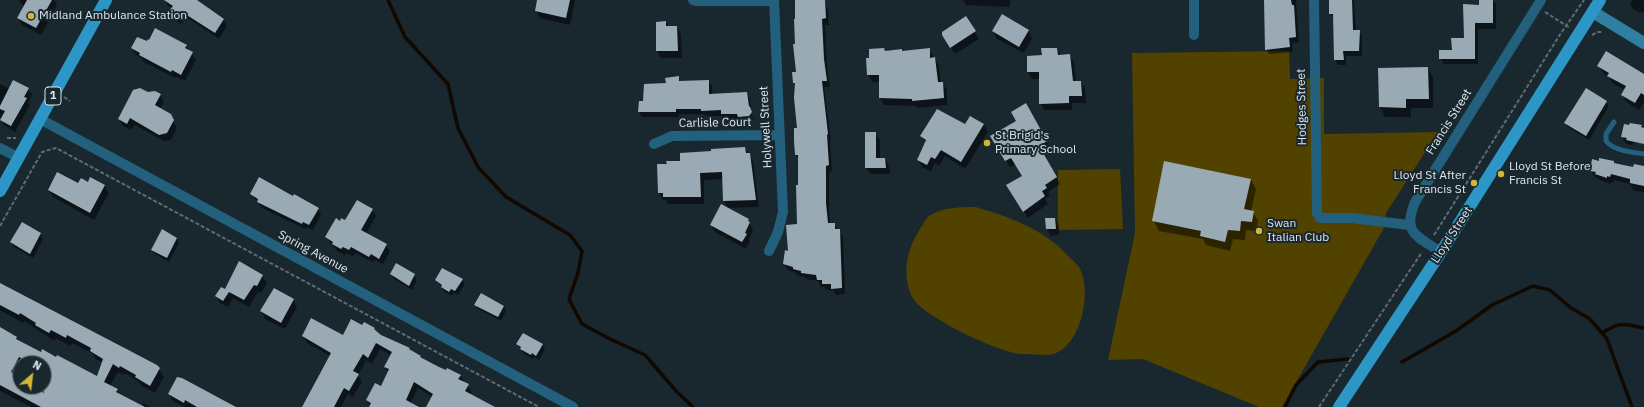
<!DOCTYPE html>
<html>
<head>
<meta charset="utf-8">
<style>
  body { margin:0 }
  #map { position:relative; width:1644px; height:407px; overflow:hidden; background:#19272f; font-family:"IBM Plex Sans",sans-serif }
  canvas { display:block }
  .north { position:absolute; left:12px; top:355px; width:40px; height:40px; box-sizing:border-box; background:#19272f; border:1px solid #68747b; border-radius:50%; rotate:28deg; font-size:11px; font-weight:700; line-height:16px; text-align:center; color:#dee7ec }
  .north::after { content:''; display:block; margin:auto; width:14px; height:18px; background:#d6b534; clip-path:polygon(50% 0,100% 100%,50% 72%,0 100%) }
</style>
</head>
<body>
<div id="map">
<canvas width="1644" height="407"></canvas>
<div class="north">N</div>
</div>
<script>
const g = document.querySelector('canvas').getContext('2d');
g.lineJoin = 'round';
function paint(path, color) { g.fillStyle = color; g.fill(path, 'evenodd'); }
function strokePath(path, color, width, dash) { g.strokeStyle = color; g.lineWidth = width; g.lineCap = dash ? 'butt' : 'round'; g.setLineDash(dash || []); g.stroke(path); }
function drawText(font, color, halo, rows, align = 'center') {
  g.font = font + ' "IBM Plex Sans",sans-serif'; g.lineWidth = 4; g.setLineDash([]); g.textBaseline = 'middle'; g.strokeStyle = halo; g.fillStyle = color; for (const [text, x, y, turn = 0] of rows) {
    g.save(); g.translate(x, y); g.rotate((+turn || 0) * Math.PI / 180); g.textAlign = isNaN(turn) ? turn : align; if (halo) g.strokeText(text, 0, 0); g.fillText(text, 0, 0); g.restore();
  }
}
paint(new Path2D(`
  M1289,51L1290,79L1324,78V134L1438,132L1386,213L1384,228L1282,407H1259L1143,359L1108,360L1135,233L1132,53Z
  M1120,169L1123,229L1058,230V170Z
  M976,207C1010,217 1046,230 1070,258C1074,261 1078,265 1080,269C1092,292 1081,345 1054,354C1046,356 1029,354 1021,354C1000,353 921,316 912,297C901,273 907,247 922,226C924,223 926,218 929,216C943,207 959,207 976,207Z`), '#514200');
paint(new Path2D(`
  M19,0H54L57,5L41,35L22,25L18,18L24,7Z
  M165,0H196L223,19L227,26L219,39L186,17L181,24L173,19L169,12L172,8L168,6Z
  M538,0H575L570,25L540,18L536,11Z
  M796,0H824L828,10L829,25H825L827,66L830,87H824L831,141H830L832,171L829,172V210L830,224H834L843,237L845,294L836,295L833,290H827L825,287H821L818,281L806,279L805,277L797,275L796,273L788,270L784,264L798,225L799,160L796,155L798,129L796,85L794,82L797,73Z
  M963,0H1010V7L966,5Z
  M1265,0H1296L1299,42L1292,43L1293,52L1269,54L1266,49Z
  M1330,0H1354L1356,31H1359L1362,36V56H1346V65H1338L1335,60L1334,19L1330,13Z
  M1480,0H1493L1496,4V29H1478V64H1444L1440,58L1453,51L1465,39L1480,6Z
  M1633,0H1644V13L1641,11L1640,13L1633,9L1630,4Z
  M965,17L979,39L955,54L941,33Z
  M666,22L669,27H677L681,34L682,58H661L657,51Z
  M1028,30L1032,38L1024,53L997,39L993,31Z
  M147,42L186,46L196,60L185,81L176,77L175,78L144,62L142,58L136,55L132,48Z
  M929,49L939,66L941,83H942L947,90V105L917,108L916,106L884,105L880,98V82H872L868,75L885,52H903Z
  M1057,49L1061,56H1070L1074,63L1076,82H1081L1085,89L1086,103H1072V110H1044L1040,103V79H1032L1028,72L1043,56Z
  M1599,66L1644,74V102L1639,110L1626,102L1622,95L1625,90L1612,83L1609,77L1603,73Z
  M1428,68L1433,77V108H1411V117H1385L1380,107L1379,69Z
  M678,77L681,82L709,81L712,86V95L746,93L750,99L751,109L750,108L752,117L754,118L752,121L742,122L740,119H725L723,116H705L704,114H679V117H642L639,112L644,102L667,84Z
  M0,84L10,89H28L32,95L28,103L30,105L15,132L5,126L0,119Z
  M148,93L160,95L164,102L160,109L170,115L177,128L171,140L164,141L135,125L131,130L123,126L119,119Z
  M1606,102L1609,106L1589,140L1568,127L1565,123Z
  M1026,104L1050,148L1042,153L1060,184L1048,192L1050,196L1045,198L1048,204L1028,218L1011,192L1023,176L1015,165L1010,167L991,136L1016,122Z
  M984,124L988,132L965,169L945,156L939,166L935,163L931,172L922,167L918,160L926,143L921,136L966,126Z
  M875,133L880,140V159H885L889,166L890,174H870L866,167Z
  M1639,135L1633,145L1626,144L1622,137Z
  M745,148L753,161L759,207L728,208L724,201L723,179L704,180V204H668L666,200H663L659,193L668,165Z
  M1599,162H1614L1615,165L1634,168H1644V192L1634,191L1630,184L1614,180L1613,183L1611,182L1610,184L1600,180L1598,178L1595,177L1591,171Z
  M91,178L104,186L109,193L94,220L53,197L49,190L88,183Z
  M1251,180L1256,189L1251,211L1253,212L1258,221L1256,231L1246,230L1245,240L1233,239L1230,251L1206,245L1203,239L1159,231L1154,221Z
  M251,194L293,197L318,209L321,214L313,230L307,227L305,229L262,208Z
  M372,209L376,216L366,234L386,245L390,251L383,264L375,260L373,262L355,253L353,256L346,253L345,255L337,251L326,237L340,222L346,221Z
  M1055,219L1059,226V235L1051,236L1047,229Z
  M748,220L753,230L749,239L750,241L746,249L715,232L711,225Z
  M40,234L43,239L33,258L14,247L11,242Z
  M177,238L179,243L169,262L155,254L152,250Z
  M391,274L414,275L417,280L412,290L394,279Z
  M262,276L267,283L261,293L258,292L249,307L233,298L228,307L220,303L216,296Z
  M436,280H462L465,284L458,295L454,293L452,296L445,292Z
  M0,284L159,369L164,377L155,393L141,385L138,381L125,373L124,375L118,372L110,386L117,390L120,395L142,407L143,403L150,407H31L0,391V328L16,337L19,341L41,353L97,378L103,363L96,359L92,353L72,343L70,346L56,338L54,341L24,321L23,323L0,310ZM20,363H44V375L50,397L31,387H20V378L17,377L20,372Z
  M293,300L297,307L285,329L265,319L261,311Z
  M475,305L504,306L506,311L501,321L478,309Z
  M362,327L374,329L381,336L409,349L420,357L422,359L438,368L460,376L472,392L470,395L493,407H427L432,397L418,388L410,404L417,407H370L367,400L381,387L389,373L385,367L391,355L380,349L372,364L366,360L358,376L362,382L353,397L348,394L341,407H302L330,356L307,343L303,336L343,337Z
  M517,344L543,345L545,349L539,360L535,357L533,359L524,354Z
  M169,394L233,407H185L173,401Z`), '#0007');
strokePath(new Path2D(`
  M388,0L405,37L448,84L458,128L478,167L506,197L570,235L582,251L578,273L569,299L582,324L610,339L645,355L677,392L693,407
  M1602,333C1621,321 1623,324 1644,328
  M1402,362L1456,331L1492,305L1533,286L1550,290L1571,308L1590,319L1607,339L1632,407
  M1285,407L1296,385L1318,362L1348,359`), '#110900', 3.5);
paint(new Path2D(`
  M27,0H52L36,28L17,18Z
  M164,0H197L224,19L215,33L182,12L177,19L168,12L173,6Z
  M537,0H570L566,18L535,11Z
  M795,0H825L826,18L822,19L824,59L827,81H822L828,134L827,135L829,165L826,166V203L828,223H835V229H840L842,288L831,289V284H822V280H817L816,275L801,273V271L793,269V267L783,264L785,250L788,251L786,225L797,224L796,185H798V155H795L794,141V128H797L794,98L795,83H793L792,72H796L793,44H795L794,19H795Z
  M1264,0H1291L1292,5H1294L1296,37L1289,38L1290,47L1265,50Z
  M1329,0H1352L1353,30H1360L1359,51H1343L1344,60H1334L1333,14H1329Z
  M1479,0H1493V23H1475V59H1439V50H1452L1451,38H1464L1463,4L1479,5Z
  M1002,14L1029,30L1019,47L992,31Z
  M966,16L976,31L950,48L942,35V32Z
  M666,21V26H677L678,51H656V22Z
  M155,28L187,45L185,48L193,52L181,75L172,70L171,72L139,55L140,53L131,48L137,37L147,41L148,39L149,40Z
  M884,48L885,51L902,49V51L930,48V58L935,57L938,82H943L944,98L912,101V99L879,98V75H867L866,58H869V49Z
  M1041,48H1057L1058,55L1070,54L1073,81H1081L1082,96H1069V103L1039,104V72H1027V56L1042,55Z
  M1606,51L1644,74V95L1641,93L1635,103L1621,95L1626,86L1607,76L1609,73L1597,66Z
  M1428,67L1429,99H1406V108L1379,107L1378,68Z
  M679,76V81L709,80V94L747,92L749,106L750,107L752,112L749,116L738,117L737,114H721V110L701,111V109H676V112H638L639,101H643L644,84L666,83L665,78Z
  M13,80L29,88L24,97L27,98L11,126L0,120L5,111L0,109V106Z
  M140,88L148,92L155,91L161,94L155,105L171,114L174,120L167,133L159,135L130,118L127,124L118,119L133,90Z
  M1586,88L1607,101L1586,136L1564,123Z
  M1026,103L1047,141L1039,146L1057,177L1045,185L1047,188L1042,191L1045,196L1023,212L1006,185L1022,176L1011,158L1005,161L990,136L1016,121L1011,112Z
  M937,109L965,124L970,116L984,124L961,162L941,150L935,159L931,157L927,165L917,160L926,140L920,136Z
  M1630,123L1642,125L1641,127L1644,128V144L1626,140L1627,138L1621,137L1624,124L1629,125Z
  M865,132H876V158H885L886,168H865Z
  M745,147L746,153H750L756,200L723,201L722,172L700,173L701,197H663V193H658L657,164H667L666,161H680V153L711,151V149Z
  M1599,158L1614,161V163L1633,167L1634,164L1644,166V186L1630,183V179L1611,174L1610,177L1607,176V178L1595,174L1596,172L1590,171L1592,159L1599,161Z
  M1164,161L1251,179L1244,209L1254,211L1252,222L1241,221L1240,231L1228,230L1225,242L1200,236L1201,231L1152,221Z
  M57,172L78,183L81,178L88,182L90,177L105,185L90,213L48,190Z
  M259,177L293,196L294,194L319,208L309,225L303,222L302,224L257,202L258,199L250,194Z
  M357,200L373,209L361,230L387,244L379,259L371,254L369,257L351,247L349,250L343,247L341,249L332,244L333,242L325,237L336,218L340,221L341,218L345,220Z
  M721,204L749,219L748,221L750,222L745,233L747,234L742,242L710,225Z
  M1045,218H1055L1056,229H1046Z
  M22,222L41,233L30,254L10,242Z
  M162,229L177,238L167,258L151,250Z
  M239,261L263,275L257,286L254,285L244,300L229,292L223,301L215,296L221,287L225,289Z
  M396,263L415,274L409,286L390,274Z
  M442,268L463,279L455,291L451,289L449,292L441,287L442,285L435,280Z
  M0,283L157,365L160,368L150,386L135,377L136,375L120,366L119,368L113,364L104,382L118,389L116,392L145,407H41L0,385V327L17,337L16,339L41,352L42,349L56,357L57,355L97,376L103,359L90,351L91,348L67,335L66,338L51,330L49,333L35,325L36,323L20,313L19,315L0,305ZM19,357L31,363H44V393L33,387H20V377L11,372Z
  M274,288L294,299L281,323L260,311Z
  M481,293L504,306L498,317L474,305Z
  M311,318L343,335L351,319L362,325L364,322L375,328L374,329L381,335L410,348L409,349L421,356L420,357L439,367L446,370L447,368L461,375L458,379L469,384L465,391L495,407H426L433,394L414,382L406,400L419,407H369L371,403L366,400L375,383L381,386L389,369L384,367L392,352L376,343L368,358L363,354L353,371L359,374L349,391L344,388L334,407H302L331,353L302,336Z
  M523,333L543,344L536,356L532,353L531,355L520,349L521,347L516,344Z
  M177,377L182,378L236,407H197L185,400L184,403L168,394Z`), '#99aab4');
strokePath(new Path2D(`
  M1545,12L1570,28
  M1592,35L1598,32H1603
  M64,97L70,101
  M7,138H16
  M0,226L42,152L56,148L539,407
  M1434,235L1561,33L1584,0
  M1319,407L1422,252`), '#5e6b72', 2, [4, 2]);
strokePath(new Path2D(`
  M1614,122L1606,134V141C1614,151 1632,152 1644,154`), '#23607d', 5);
strokePath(new Path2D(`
  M693,0L696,1H774
  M1194,0V35
  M1314,0L1317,213L1320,218H1352L1409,225
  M40,119L573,407
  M654,144L672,136L779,135
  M0,148L19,158
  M769,251L778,232L783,212L774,0
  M1441,252C1417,236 1402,234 1415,202L1541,0`), '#23607d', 10);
strokePath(new Path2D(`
  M1593,12L1644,43`), '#317ea3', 12);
strokePath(new Path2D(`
  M0,191L106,0
  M1339,407L1441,252L1600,0`), '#2c96c7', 12);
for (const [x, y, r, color] of [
  [31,16,4,"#d6b534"],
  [987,143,4,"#d6b534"],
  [1501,174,4,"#d6b534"],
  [1474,183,4,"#d6b534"],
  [1259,231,4,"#d6b534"]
]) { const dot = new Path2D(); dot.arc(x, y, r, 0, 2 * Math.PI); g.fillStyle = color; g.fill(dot); strokePath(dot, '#19272f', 1.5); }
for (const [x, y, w] of [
  [53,96,16]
]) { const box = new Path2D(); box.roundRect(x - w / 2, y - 9, w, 18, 3); g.fillStyle = '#19272f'; g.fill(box); strokePath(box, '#dee7ec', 1); }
drawText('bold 11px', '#dee7ec', null, [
  ["1",53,96]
]);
drawText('12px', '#dee7ec', '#19272f', [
  ["Midland Ambulance Station",39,16],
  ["St Brigid's",995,136],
  ["Primary School",995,150],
  ["Lloyd St Before",1509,167],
  ["Francis St",1509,181],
  ["Lloyd St After",1466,176,"right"],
  ["Francis St",1466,190,"right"],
  ["Swan",1267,224],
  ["Italian Club",1267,238]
], 'left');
drawText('12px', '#dee7ec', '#19272f', [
  ["Hodges Street",1302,107,-91],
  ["Francis Street",1449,122,-58],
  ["Carlisle Court",715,123,-1],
  ["Holywell Street",766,127,-93],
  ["Lloyd Street",1452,235,-57],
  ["Spring Avenue",313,252,28]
]);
</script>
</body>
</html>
